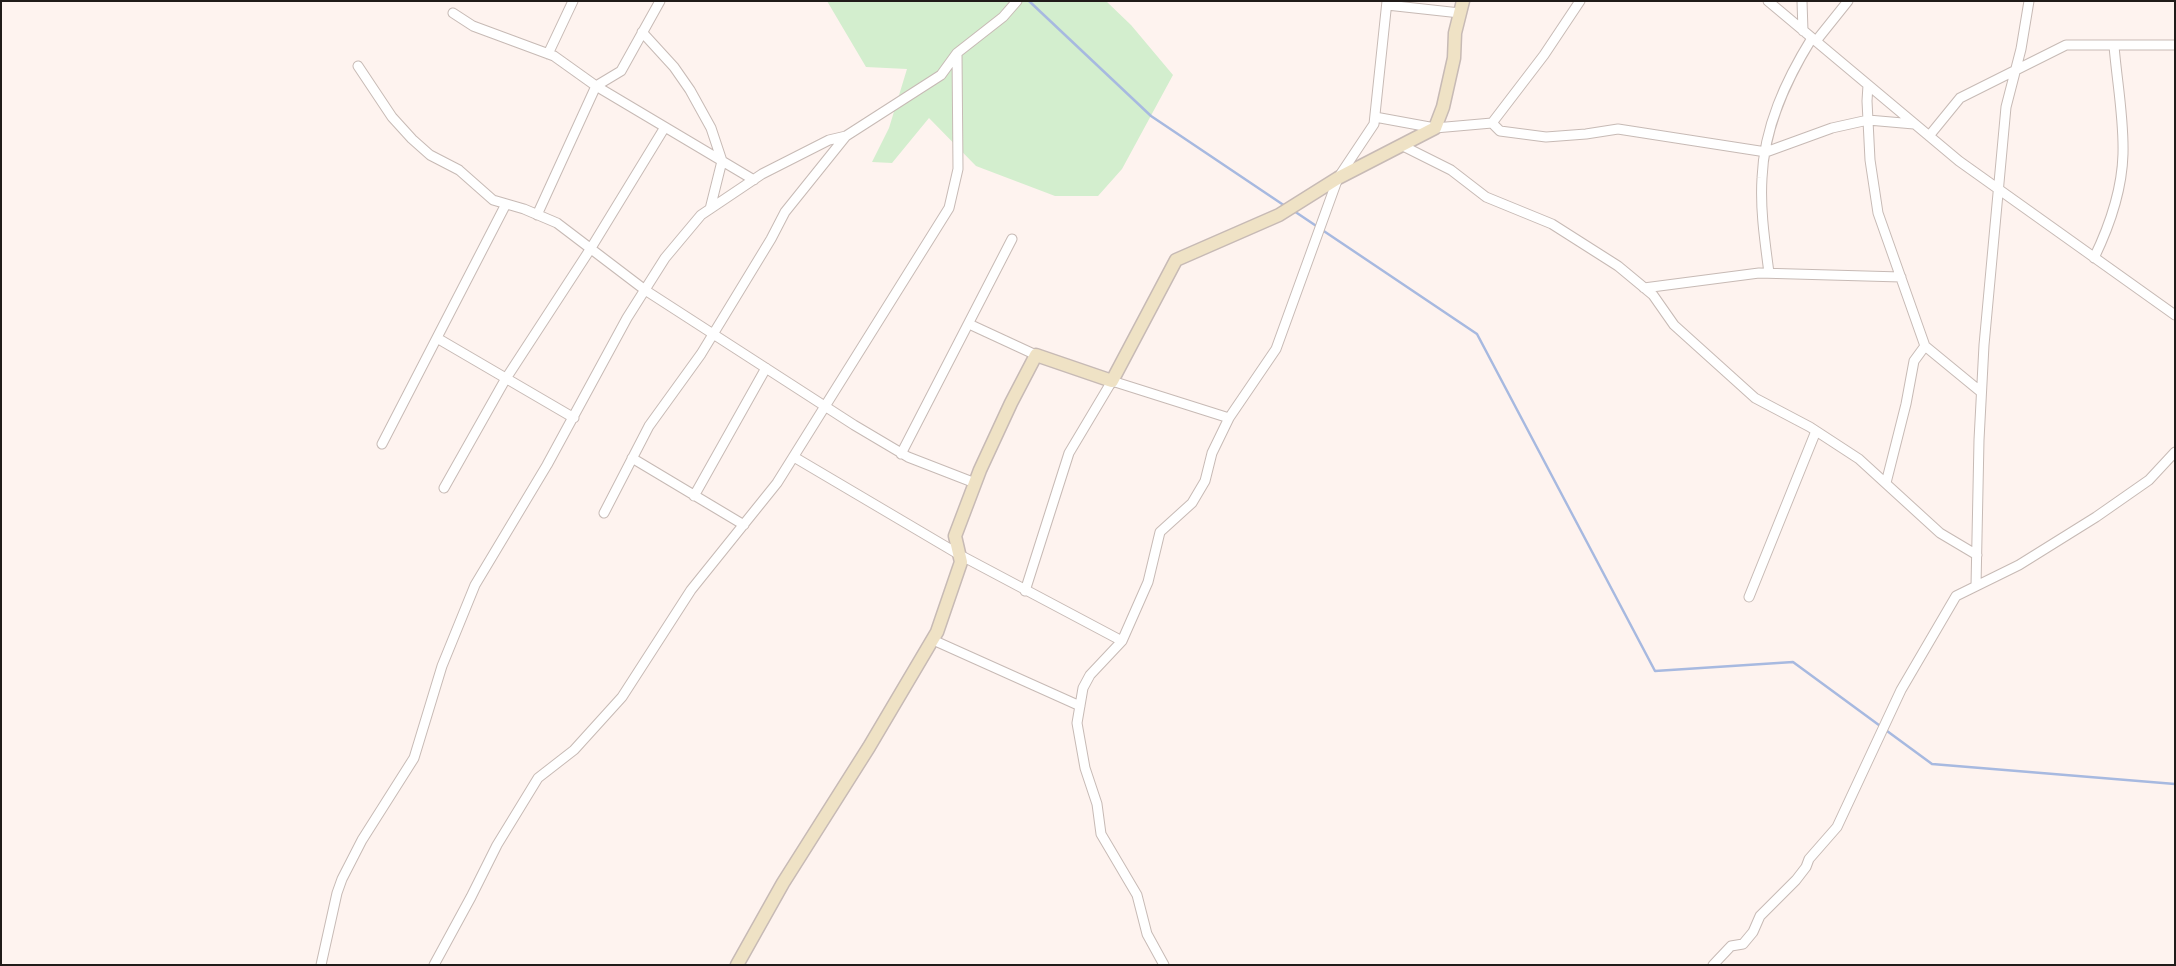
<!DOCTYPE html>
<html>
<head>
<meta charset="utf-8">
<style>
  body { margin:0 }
  #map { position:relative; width:2176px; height:966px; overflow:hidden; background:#fef3ef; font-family:Inter,sans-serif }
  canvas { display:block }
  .frame { position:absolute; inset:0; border:2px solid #201b19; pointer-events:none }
</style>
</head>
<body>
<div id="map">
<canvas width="2176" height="966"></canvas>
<div class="frame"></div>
</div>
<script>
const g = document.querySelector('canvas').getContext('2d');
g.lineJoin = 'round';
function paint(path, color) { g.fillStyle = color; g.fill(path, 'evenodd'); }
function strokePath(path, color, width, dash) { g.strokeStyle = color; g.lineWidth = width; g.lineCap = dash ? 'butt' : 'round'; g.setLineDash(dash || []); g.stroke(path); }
paint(new Path2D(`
  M827,1H1106L1131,25L1173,75L1122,169L1098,196H1055L976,166L929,118L892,163L872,162L889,128L907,69L866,67Z`), '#d3eece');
strokePath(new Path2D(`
  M1029,1L1151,116L1285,206
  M1294,211L1477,334L1655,671L1793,662L1932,764L2175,784`), '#a7b9e0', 2.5);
const street = new Path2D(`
  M1768,1L1959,161L2175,315
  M1802,1L1803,31
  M1387,5L1460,13
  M453,13L473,26L554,56L596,86L754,180
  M642,32L674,67L690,90L711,128L722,161L710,209
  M1816,41L1848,1
  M548,54L573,1
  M358,66L392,117L412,139L430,155L459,170L493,200L524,209L557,223L645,290L854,425L908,457L975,483
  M1868,85L1867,101L1870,160L1878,213L1925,346L1981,392
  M1375,117L1435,128L1492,123L1544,55L1580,1
  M1492,123L1500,131L1546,137L1586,134L1618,129L1766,152L1832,128L1868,120L1914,124
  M1929,136L1960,98L2066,45H2175
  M1401,145L1451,170L1486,197L1552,224L1618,266L1653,295L1674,325L1755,398L1810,427L1859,459L1940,533L1977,555
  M537,215L596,86L621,71L660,1
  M2094,258C2110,225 2122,191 2123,154C2124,118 2117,82 2114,46
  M1769,273C1765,242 1760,210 1762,178C1764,127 1786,80 1812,38
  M1644,288L1759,273L1901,277
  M969,324L1036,355
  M437,338L574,418
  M382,444L506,204
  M901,454L1012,239
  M794,457L960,555L1122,641
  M632,458L744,525
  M1886,483L1906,404L1914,361L1925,346
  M444,488L505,380L591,248L665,127
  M694,496L766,368
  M604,513L649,426L701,354L771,239L785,212L846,136L941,75L957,53L1003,17L1017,1
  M1976,586L1979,440L1984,345L2006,107L2021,49L2029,1
  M1025,591L1069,453L1112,381L1229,418
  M1749,597L1816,431
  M933,640L1080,706
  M321,965L337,893L342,879L362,840L414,758L442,666L475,585L547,465L627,318L665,258L701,215L762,174L829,140L846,136
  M434,965L471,897L497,845L538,778L574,750L622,697L691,590L777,483L949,208L958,169L957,53
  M1164,965L1147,934L1137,895L1101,834L1097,804L1085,768L1077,723L1083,688L1090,675L1122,641L1148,582L1160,532L1192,503L1205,481L1212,453L1229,418L1276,349L1338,178L1374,124L1387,1
  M1713,965L1731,946L1743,944L1753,932L1760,916L1796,880L1806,867L1809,859L1837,827L1901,690L1956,596L2019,565L2096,517L2149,480L2175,452`);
const secondary = new Path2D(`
  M737,965L783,883L869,747L937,632L961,562L955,536L980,470L1011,403L1036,355L1112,381L1176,260L1279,215L1338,178L1435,128L1443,107L1454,58L1455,33L1463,1`);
strokePath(street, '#c7bab5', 11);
strokePath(secondary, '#c7bab5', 15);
strokePath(street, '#fff', 9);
strokePath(secondary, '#efe2c5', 12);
</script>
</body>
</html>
